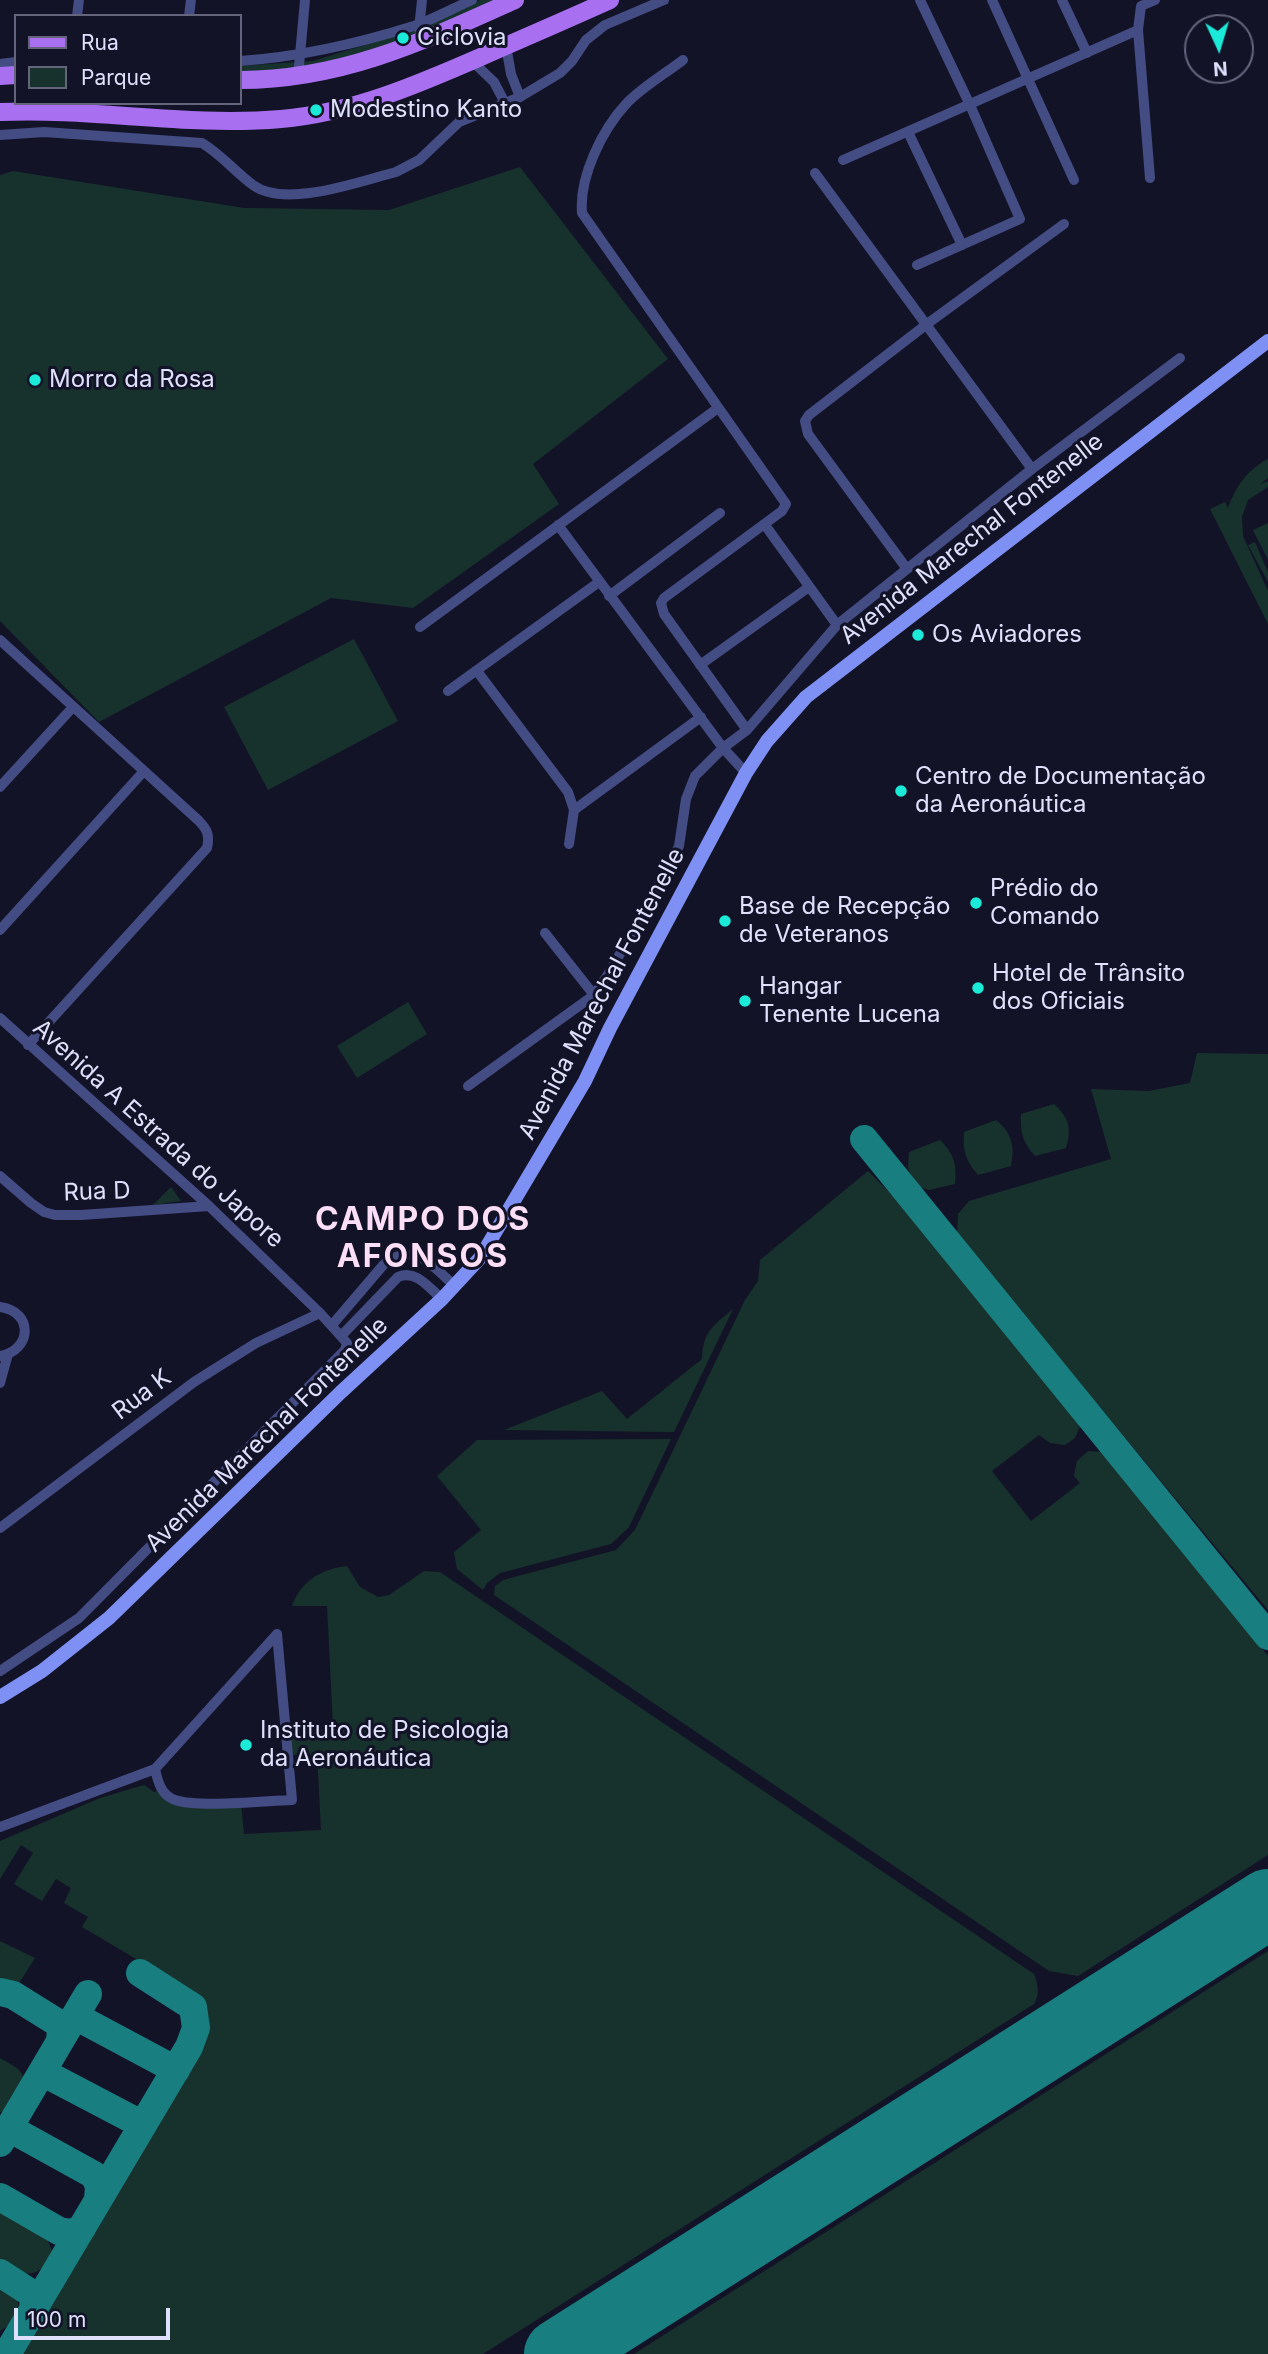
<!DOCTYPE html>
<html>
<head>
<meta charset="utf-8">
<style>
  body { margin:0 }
  #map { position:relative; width:1268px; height:2354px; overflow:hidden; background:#131328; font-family:Inter,sans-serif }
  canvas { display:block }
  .legend { position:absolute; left:14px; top:14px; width:228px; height:91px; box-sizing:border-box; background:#131328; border:2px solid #64657d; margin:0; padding:9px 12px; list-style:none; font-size:21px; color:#dee0fc }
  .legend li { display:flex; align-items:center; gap:14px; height:35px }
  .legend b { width:35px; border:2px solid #64657d }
  .north { position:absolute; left:1184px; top:14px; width:70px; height:70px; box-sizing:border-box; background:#131328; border:2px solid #64657d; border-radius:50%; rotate:176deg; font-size:19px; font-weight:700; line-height:28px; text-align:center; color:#dee0fc }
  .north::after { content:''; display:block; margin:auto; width:24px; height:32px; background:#1cead9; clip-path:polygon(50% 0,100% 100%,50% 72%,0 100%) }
  .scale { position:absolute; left:14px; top:2308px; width:156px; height:32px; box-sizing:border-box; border:4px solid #dee0fc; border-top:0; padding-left:9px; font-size:21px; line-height:24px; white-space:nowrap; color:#dee0fc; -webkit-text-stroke:5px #131328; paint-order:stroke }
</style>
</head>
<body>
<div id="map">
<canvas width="1268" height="2354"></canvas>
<ul class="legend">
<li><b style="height:9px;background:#a96ff1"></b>Rua</li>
<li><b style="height:19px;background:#17322c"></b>Parque</li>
</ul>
<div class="north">N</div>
<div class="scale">100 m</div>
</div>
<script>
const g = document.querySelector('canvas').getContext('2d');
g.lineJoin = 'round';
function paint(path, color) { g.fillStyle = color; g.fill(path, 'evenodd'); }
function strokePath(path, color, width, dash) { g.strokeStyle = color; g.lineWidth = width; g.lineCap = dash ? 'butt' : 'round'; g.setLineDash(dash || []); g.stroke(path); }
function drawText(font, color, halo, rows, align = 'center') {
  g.font = font + ' Inter,sans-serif'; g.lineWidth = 6; g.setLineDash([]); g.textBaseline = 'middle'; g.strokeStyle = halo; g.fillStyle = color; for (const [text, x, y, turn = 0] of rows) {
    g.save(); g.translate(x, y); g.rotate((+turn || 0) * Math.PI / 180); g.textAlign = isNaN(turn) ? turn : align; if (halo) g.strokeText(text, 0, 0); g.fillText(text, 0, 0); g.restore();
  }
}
paint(new Path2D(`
  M480,0H496L409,43L314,69L240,75V66L313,61L404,33Z
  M520,167L668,359L533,464L559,504L413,608L331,598L99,722L0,621V175L13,171L244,208L389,210Z
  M1268,459V478L1260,484L1268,481V487L1248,500L1242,517L1243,536L1268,591V624L1210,509L1225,502L1228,508C1236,486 1247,470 1268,459Z
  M1268,523V560L1253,530Z
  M1255,542L1268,572V582L1248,545Z
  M354,639L398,721L268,790L224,707Z
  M408,1002L427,1034L357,1078L337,1046Z
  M1197,1053L1268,1054V1610L957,1235L958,1214L969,1201L1111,1159L1091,1089L1149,1091L1190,1083Z
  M1054,1104C1069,1118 1072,1128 1066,1148L1035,1156C1023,1143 1020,1132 1021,1114Z
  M996,1120C1012,1133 1015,1146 1011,1166L978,1175C965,1159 963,1152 964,1132Z
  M940,1140C954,1154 957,1164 955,1184L929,1190L915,1186L908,1168L909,1152Z
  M868,1171L913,1216L1081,1424L1075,1438L1065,1445L1050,1443L1039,1435L992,1471L1031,1521L1080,1483L1074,1476L1077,1461L1088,1451L1103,1452L1268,1656V1855L1078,1976L1049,1971L494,1595L495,1586L503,1580L616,1550L635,1530L745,1300L758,1281L760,1260Z
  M171,1187L181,1201L153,1205Z
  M733,1309L674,1432L504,1430L602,1391L627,1419L702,1359C703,1331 713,1326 733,1309Z
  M671,1439L629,1527L611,1544L500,1573L487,1583L483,1590L457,1569L454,1552L481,1530L437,1476L477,1440Z
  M347,1566L360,1587L378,1597L389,1595L424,1571L440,1572L1034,1974C1038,1985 1040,1994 1034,2004L483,2354H17L201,2040C204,2029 206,2019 201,2008C192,1989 105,1941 82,1927L88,1917L64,1903L71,1888L56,1879L42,1901L14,1884L33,1853L21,1845L0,1879V1841L100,1798L144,1785L154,1792L157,1791L171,1803L178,1806L241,1803L244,1834L321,1830L317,1754L292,1755L291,1729L333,1726L327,1606H292C301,1581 321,1569 347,1566Z
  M0,1941L35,1958L18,1985L0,1983Z
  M1268,1951V2354H634Z
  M0,2058C19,2069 31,2073 17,2095C13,2102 10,2108 3,2112H0Z
  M0,2209L44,2233L52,2250C41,2282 24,2276 0,2263Z
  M0,2284C4,2287 12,2290 14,2294C25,2308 13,2324 0,2331Z`), '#17322c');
strokePath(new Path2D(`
  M864,1139L1268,1636
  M0,1992L13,1995L58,2023L61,2029L60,2040
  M75,2016L176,2070
  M42,2072L143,2125
  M9,2128L94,2175L99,2186L98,2199
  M0,2143L88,1994
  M0,2197L59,2231L72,2233L82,2228
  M0,2273L34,2295L33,2309
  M7,2354L189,2047L196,2028L193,2007L140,1973`), '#187e80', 28);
strokePath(new Path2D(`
  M559,2354L1268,1904`), '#187e80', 70);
strokePath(new Path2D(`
  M992,0L1074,180
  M1062,0L1087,53
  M77,16L79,0
  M189,16L191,0
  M419,29L422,0
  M506,46L511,74L520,97
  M683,60C665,74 642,87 626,104C602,130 579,177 582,213L786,504L782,511L664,598L661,603L664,614L747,730
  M240,61C300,57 360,43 417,25C435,18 454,8 472,0
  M472,61L494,82L505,103
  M0,64L16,62
  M298,77L305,0
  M908,132L962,245
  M0,135L44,132L202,143C222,155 235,172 253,185C285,209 360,181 396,172L419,160L459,122L520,97L560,73L572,61L586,40L605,25L664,0
  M843,160L1138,30
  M815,173L1032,469
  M1150,178L1138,30L1141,6L1155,0
  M917,265L1020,219L970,105L920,0
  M558,525L723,748L746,773
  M765,525L837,625
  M907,569L808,434L805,421L809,415L927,324L1064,224
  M609,596L720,513
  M420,627L718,408
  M0,640L198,820C207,829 210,835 207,848L28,1045
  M700,665L809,587
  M477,671L568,792L574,810L569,844
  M448,691L599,582
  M0,787L73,707
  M574,810L701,717
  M0,930L144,771
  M545,933L594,995
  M0,1018L209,1206L320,1313L347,1343L345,1350L79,1618L0,1671
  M468,1086L594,995L607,976L644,913L679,846L686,799L695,776L723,748L747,730L837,625L1032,469L1180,358
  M0,1176L31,1203L44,1212L55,1215H81L209,1206
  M0,1307C33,1311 33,1350 0,1356
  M332,1325L385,1263C415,1241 432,1266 454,1285
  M342,1335L398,1277C416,1269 429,1288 442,1299
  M0,1383L8,1354
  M0,1528L194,1382L256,1343L320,1313
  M155,1769C158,1782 161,1795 175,1800C199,1808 264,1801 292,1800L277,1634
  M0,1827L155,1769L277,1634`), '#434c83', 10);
strokePath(new Path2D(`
  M0,1697L42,1671L109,1618L341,1392L442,1299L480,1258L585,1081L610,1028L746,773L767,741L806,697L1268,341`), '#7e90f3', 14);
strokePath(new Path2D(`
  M0,76L16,75
  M240,80C342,80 424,41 515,0
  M0,112C94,108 187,127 281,119C352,113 419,84 483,56C526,37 568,19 610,0`), '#a96ff1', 18);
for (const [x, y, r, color] of [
  [403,38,7,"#1cead9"],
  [316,110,7,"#1cead9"],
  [35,380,7,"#1cead9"],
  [918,635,7,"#1cead9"],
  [901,791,7,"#1cead9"],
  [976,903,7,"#1cead9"],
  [725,921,7,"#1cead9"],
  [978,988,7,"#1cead9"],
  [745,1001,7,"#1cead9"],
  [246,1745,7,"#1cead9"]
]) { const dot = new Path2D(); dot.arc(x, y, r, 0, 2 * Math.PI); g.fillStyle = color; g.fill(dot); strokePath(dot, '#131328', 2.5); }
drawText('24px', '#dee0fc', '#131328', [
  ["Ciclovia",417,38],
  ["Modestino Kanto",330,110],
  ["Morro da Rosa",49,380],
  ["Os Aviadores",932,635],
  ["Centro de Documentação",915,777],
  ["da Aeronáutica",915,805],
  ["Prédio do",990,889],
  ["Comando",990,917],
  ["Base de Recepção",739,907],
  ["de Veteranos",739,935],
  ["Hotel de Trânsito",992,974],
  ["dos Oficiais",992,1002],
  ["Hangar",759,987],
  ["Tenente Lucena",759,1015],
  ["Instituto de Psicologia",260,1731],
  ["da Aeronáutica",260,1759]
], 'left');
drawText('24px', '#dee0fc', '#131328', [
  ["Avenida Marechal Fontenelle",972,539,-38],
  ["Avenida Marechal Fontenelle",602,994,-62],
  ["Avenida A Estrada do Japore",158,1134,42],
  ["Rua D",97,1192,-2],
  ["Rua K",142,1395,-37],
  ["Avenida Marechal Fontenelle",267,1435,-44]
]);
g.letterSpacing = '2px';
drawText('bold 32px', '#fcdff7', '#131328', [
  ["CAMPO DOS",423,1220],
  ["AFONSOS",423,1257]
]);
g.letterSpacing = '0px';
</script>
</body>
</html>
